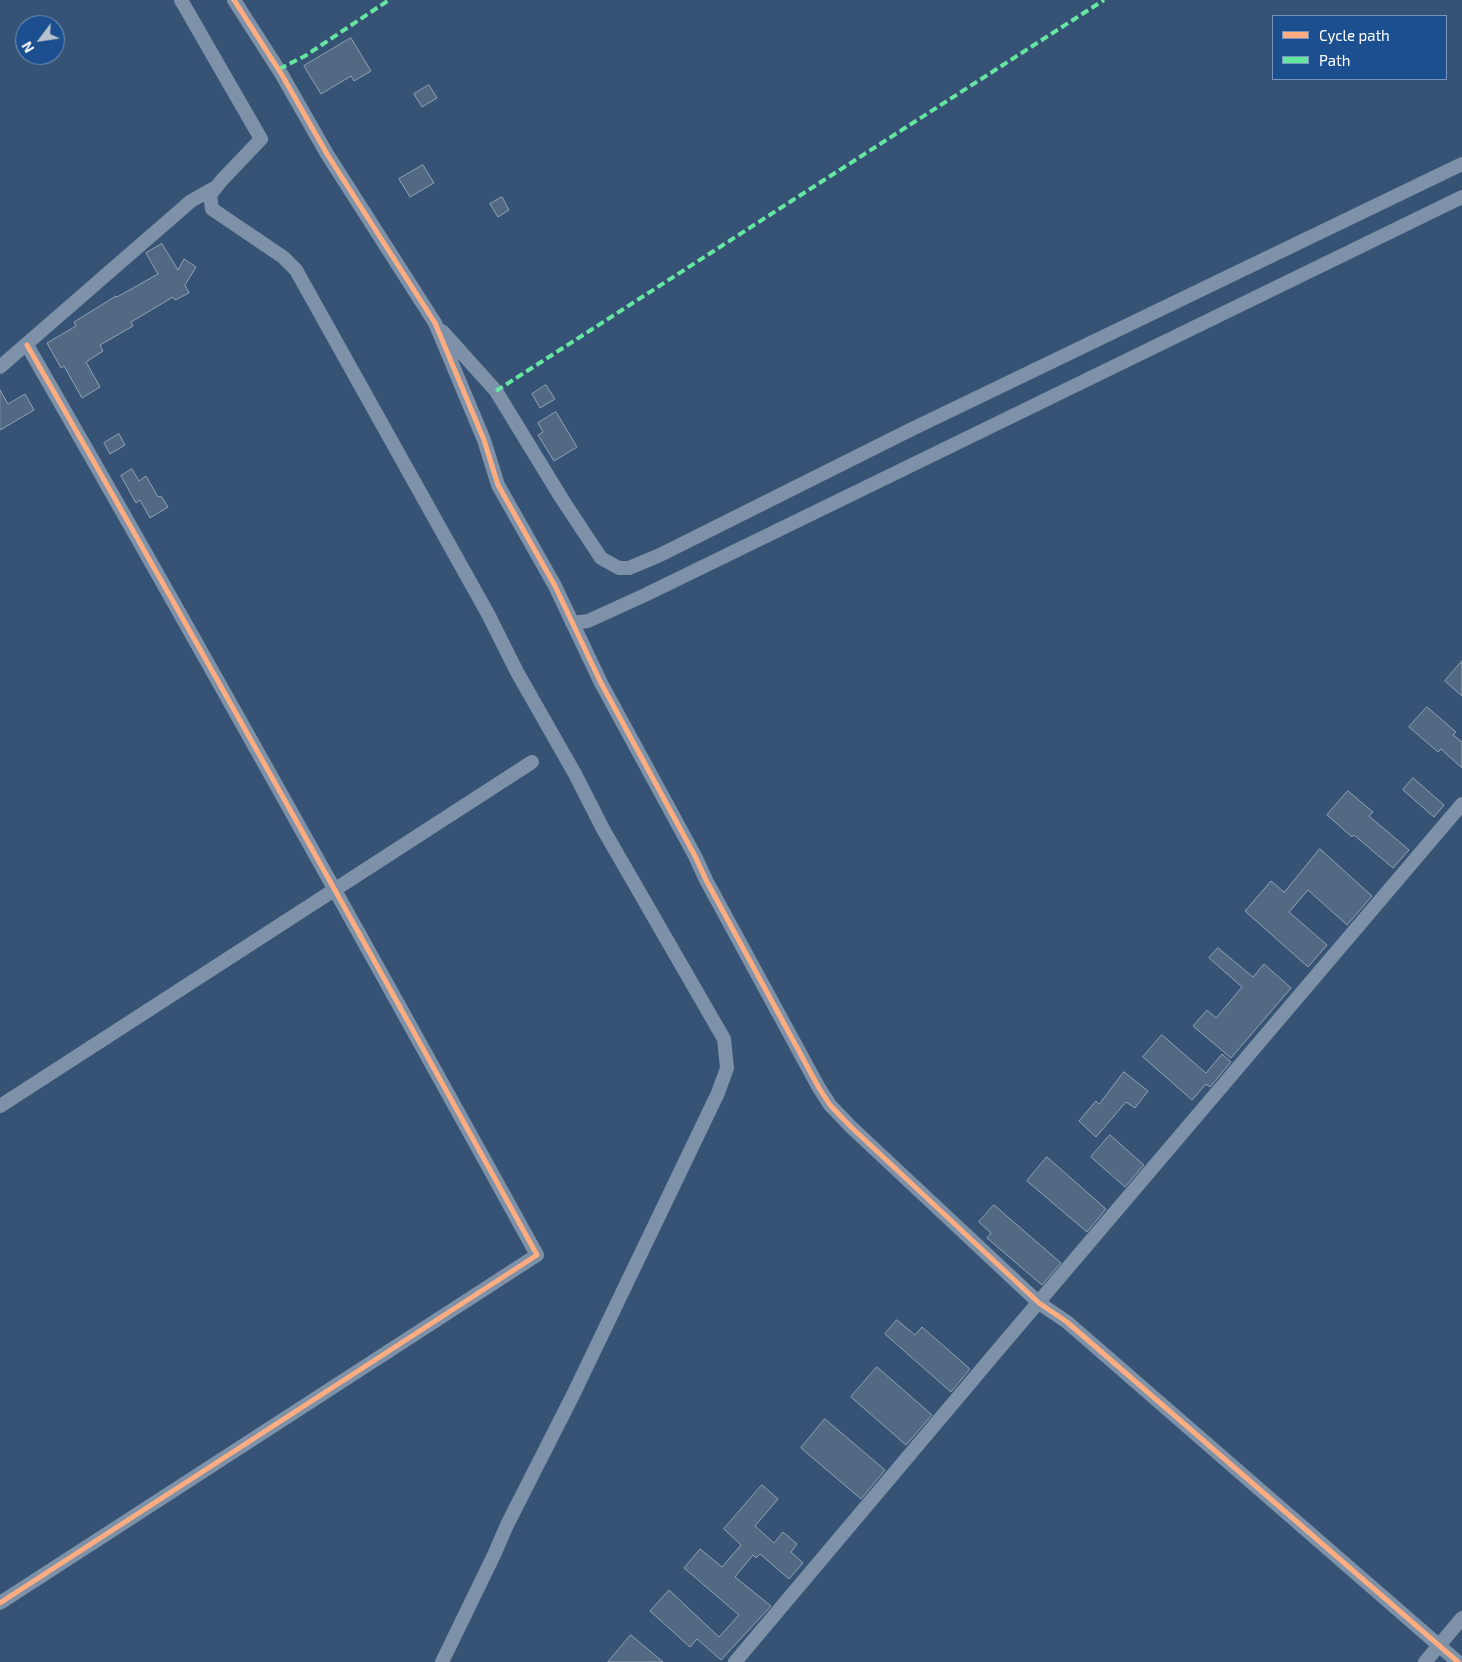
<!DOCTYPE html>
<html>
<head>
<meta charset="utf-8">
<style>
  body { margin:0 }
  #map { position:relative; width:1462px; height:1662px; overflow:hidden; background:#365274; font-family:"Exo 2",sans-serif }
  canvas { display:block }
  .legend { position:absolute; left:1272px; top:15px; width:175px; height:65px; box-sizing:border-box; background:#1b4f8f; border:1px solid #7695bc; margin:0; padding:6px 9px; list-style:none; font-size:15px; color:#fff }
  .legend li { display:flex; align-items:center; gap:10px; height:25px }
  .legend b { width:25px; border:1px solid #7695bc }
  .north { position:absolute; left:15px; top:15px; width:50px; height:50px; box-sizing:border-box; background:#1b4f8f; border:1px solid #7695bc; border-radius:50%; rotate:239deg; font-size:14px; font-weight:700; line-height:20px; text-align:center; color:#fff }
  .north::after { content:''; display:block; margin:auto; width:18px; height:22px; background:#b9c2ce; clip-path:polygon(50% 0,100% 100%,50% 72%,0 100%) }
</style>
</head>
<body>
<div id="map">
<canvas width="1462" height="1662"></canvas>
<ul class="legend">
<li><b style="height:6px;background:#ffac80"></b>Cycle path</li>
<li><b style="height:6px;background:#66e7a1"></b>Path</li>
</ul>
<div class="north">N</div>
</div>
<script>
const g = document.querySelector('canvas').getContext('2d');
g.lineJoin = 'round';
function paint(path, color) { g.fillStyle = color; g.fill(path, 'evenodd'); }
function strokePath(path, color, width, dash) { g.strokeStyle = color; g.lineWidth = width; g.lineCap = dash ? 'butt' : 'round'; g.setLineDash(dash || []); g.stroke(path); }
const building = new Path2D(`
  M351,38L371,71L354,81L351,76L321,94L304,66Z
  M429,85L437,98L422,107L414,94Z
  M423,165L434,183L410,197L399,179Z
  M502,197L509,210L498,217L490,204Z
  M162,244L178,270L184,259L196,267L185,285L189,293L175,300L173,297L131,322L133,326L100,345L103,351L86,362L100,387L82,398L64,366L61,368L47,343L76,326L74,322L116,296L117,297L158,274L146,253Z
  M546,385L555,399L540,408L532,394Z
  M0,390L8,404L25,394L34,410L0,430Z
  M556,412L577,447L554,461L538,435L543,432L538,423Z
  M119,434L125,445L110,454L104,443Z
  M132,469L139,481L146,476L158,497L161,496L168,507L150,518L140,500L136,503L121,476Z
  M1462,661V696L1445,681Z
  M1427,707L1456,732L1453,735L1462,742V768L1441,749L1438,752L1409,727Z
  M1413,778L1444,805L1434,817L1403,790Z
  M1348,791L1373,812L1369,816L1409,850L1393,868L1354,835L1352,837L1327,815Z
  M1320,849L1372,896L1347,925L1308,890L1289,912L1327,945L1308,967L1245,911L1271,881L1284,892Z
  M1218,948L1253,977L1264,964L1291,988L1231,1058L1193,1026L1207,1010L1216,1018L1242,987L1209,958Z
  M1162,1035L1206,1073L1222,1054L1231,1062L1210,1087L1206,1084L1192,1100L1143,1057Z
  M1124,1072L1148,1091L1135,1108L1126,1102L1096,1137L1079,1121L1096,1101L1099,1104Z
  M1110,1135L1144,1165L1125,1187L1091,1157Z
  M1047,1157L1106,1209L1087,1232L1027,1181Z
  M994,1205L1061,1263L1042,1285L987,1238L991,1233L979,1222Z
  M897,1320L915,1335L922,1327L970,1369L951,1392L885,1334Z
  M877,1367L932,1415L906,1445L851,1397Z
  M825,1419L885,1470L861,1499L801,1448Z
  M762,1485L778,1499L755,1526L774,1543L783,1532L797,1544L791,1552L803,1563L789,1579L760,1554L756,1558L753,1555L735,1577L771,1606L721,1660L697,1639L690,1647L650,1611L669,1590L719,1637L739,1615L684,1568L700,1549L722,1567L741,1545L724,1529Z
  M631,1635L663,1662H608Z`);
paint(building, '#526984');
strokePath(building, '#92a2b6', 1);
strokePath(new Path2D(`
  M181,0L261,139L222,180L210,195L212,209L283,257L296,270L488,614L517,672L575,774L603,829L724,1039L727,1068L718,1093L573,1395L507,1525L494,1555L442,1662
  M234,0L282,75L327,154L435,323L484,440L498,485L555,586L601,683L695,856L706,880L819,1088L830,1105L850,1126L1039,1303L1067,1322L1458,1662
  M442,331L496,391L562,499L601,558L619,568H629L660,555L910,430L1462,164
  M0,367L191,201L216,187
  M572,623L588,621L645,595L1462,197
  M0,1106L532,762
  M0,1603L537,1255C369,950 200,646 27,345
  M735,1662L997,1351L1462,804
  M1425,1662L1462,1618`), '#7d92a8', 14);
strokePath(new Path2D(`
  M279,69L305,56L389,0
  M496,391L1104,0`), '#66e7a1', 4, [8, 4]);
strokePath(new Path2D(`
  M234,0L282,75L327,154L435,323L484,440L498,485L555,586L601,683L695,856L706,880L819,1088L830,1105L850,1126L1039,1303L1067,1322L1458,1662
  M0,1603L537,1255C369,950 200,646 27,345`), '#ffac80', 5);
</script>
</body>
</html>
